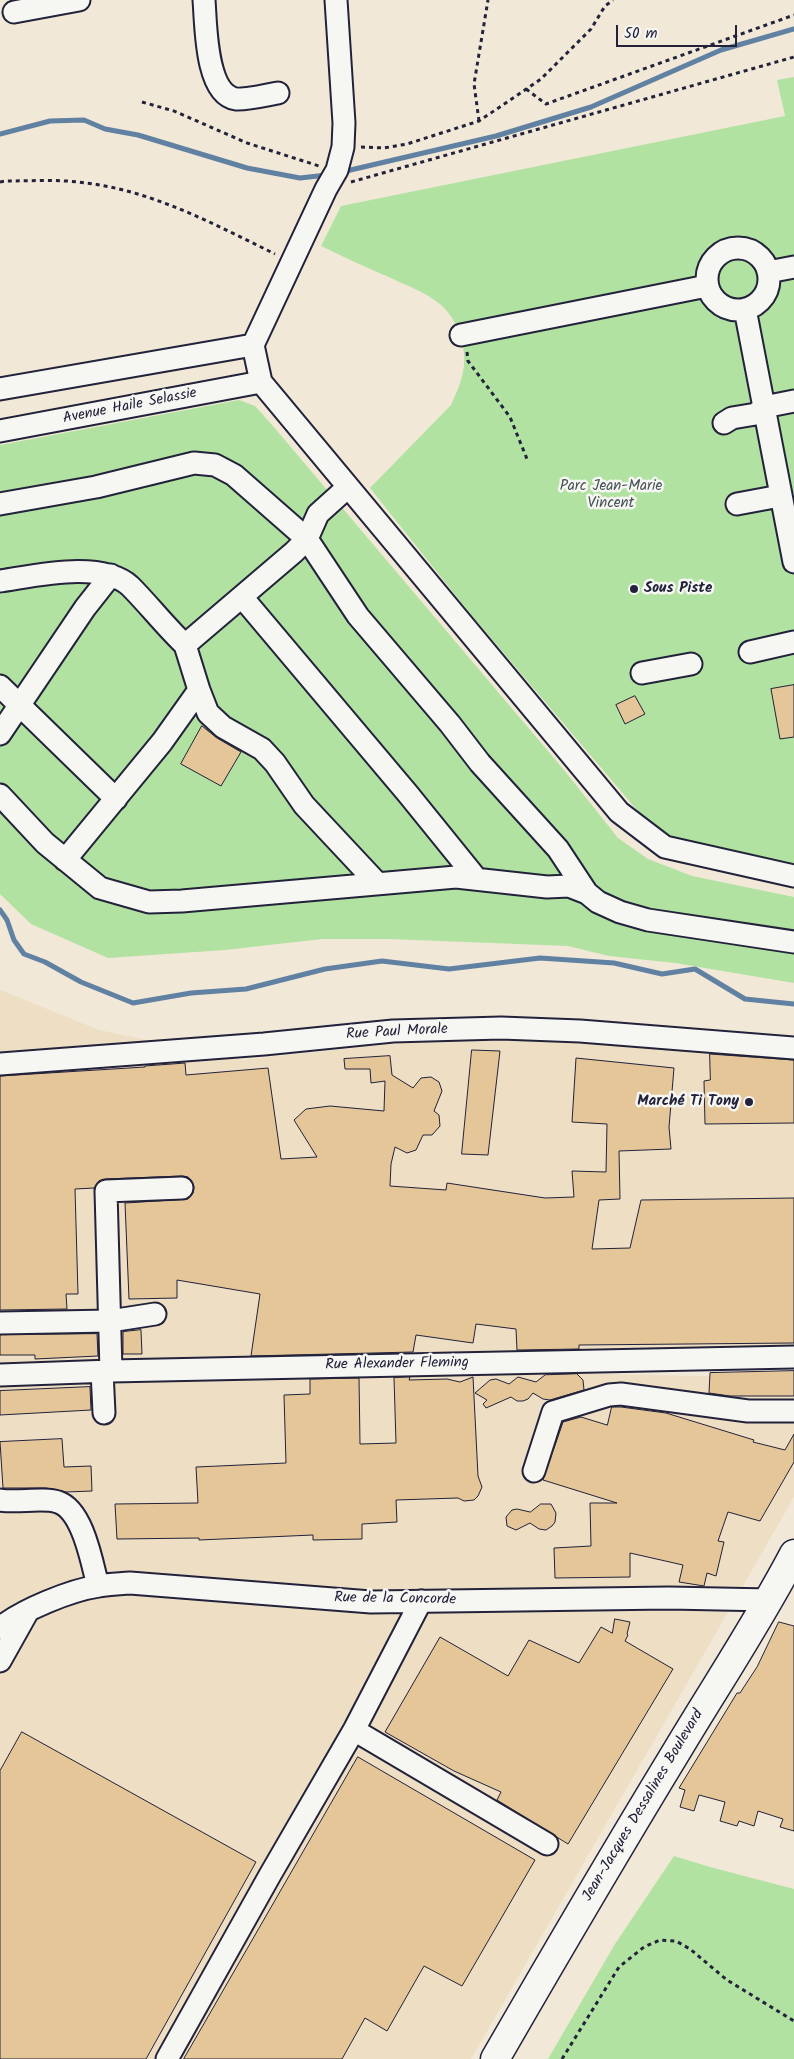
<!DOCTYPE html>
<html>
<head>
<meta charset="utf-8">
<style>
  body { margin:0 }
  #map { position:relative; width:794px; height:2059px; overflow:hidden; background:#f1e8d7; font-family:Kalam,sans-serif }
  canvas { display:block }
  .scale { position:absolute; left:616px; top:25px; width:121px; height:22px; box-sizing:border-box; border:2px solid #22223b; border-top:0; padding-left:6px; font-size:15px; line-height:18px; white-space:nowrap; color:#22223b; -webkit-text-stroke:4px #f6f6f2; paint-order:stroke }
</style>
</head>
<body>
<div id="map">
<canvas width="794" height="2059"></canvas>
<div class="scale">50 m</div>
</div>
<script>
const g = document.querySelector('canvas').getContext('2d');
g.lineJoin = 'round';
function paint(path, color) { g.fillStyle = color; g.fill(path, 'evenodd'); }
function strokePath(path, color, width, dash) { g.strokeStyle = color; g.lineWidth = width; g.lineCap = dash ? 'butt' : 'round'; g.setLineDash(dash || []); g.stroke(path); }
function drawText(font, color, halo, rows, align = 'center') {
  g.font = font + ' Kalam,sans-serif'; g.lineWidth = 5; g.setLineDash([]); g.textBaseline = 'middle'; g.strokeStyle = halo; g.fillStyle = color; for (const [text, x, y, turn = 0] of rows) {
    g.save(); g.translate(x, y); g.rotate((+turn || 0) * Math.PI / 180); g.textAlign = isNaN(turn) ? turn : align; if (halo) g.strokeText(text, 0, 0); g.fillText(text, 0, 0); g.restore();
  }
}
paint(new Path2D(`
  M0,990L99,1030L242,1060L412,1042L537,1037L794,1058V1358L0,1367Z
  M454,1371L794,1378V1497L471,2059H0V1382Z`), '#eddec4');
paint(new Path2D(`
  M794,77V866L680,841L652,824L642,816L468,611L370,488L451,405C457,392 463,378 464,365C466,344 457,319 441,305C427,293 408,286 391,278C367,268 344,257 321,246L341,206L785,116L777,80Z
  M239,400L255,406L273,426L564,770L618,838L648,859L692,876L794,897V983L675,963L609,956L568,946L389,939H322L225,950L108,958L31,924L0,894V445Z
  M674,1856L710,1867L794,1889V2059H548L615,1944Z`), '#b2e2a2');
strokePath(new Path2D(`
  M0,134L50,121L84,120L105,129L138,135L247,168L300,178L327,175
  M342,172L496,136L591,107L721,50L794,29
  M0,910L7,920L14,940L24,954L45,962L81,982L133,1003L191,993L246,989L325,969L382,961L449,969L540,958L614,963L662,974L695,969L745,999L794,1004`), '#6181a3', 5);
const building = new Path2D(`
  M794,685V737L780,739L771,689Z
  M635,696L645,714L625,724L616,705Z
  M202,726L217,738L241,752L221,786L181,764Z
  M472,1050L500,1051L488,1155L462,1154Z
  M710,1054L794,1060V1123L705,1124L704,1081L710,1080Z
  M390,1056L392,1075L413,1088L421,1078L431,1077L439,1082L442,1091L434,1111L439,1115L440,1126L432,1135H423L416,1150L407,1153L395,1147L391,1164L390,1186L446,1190L447,1183L545,1198L574,1197L572,1171L606,1172L607,1124L572,1122L576,1058L674,1068L669,1127L671,1149L619,1151L620,1199L599,1200L592,1249L630,1248L641,1200L794,1198V1343L579,1345V1349L517,1350L516,1329L476,1324L473,1343L416,1335L413,1352L251,1356L260,1294L177,1280V1298L129,1299L125,1203L188,1199L193,1193L194,1187L188,1177L182,1176L106,1179L99,1181L94,1188L75,1189L78,1294H66L67,1309L0,1310V1076L145,1067V1066L185,1063L186,1075L268,1068L281,1159L317,1157L294,1120L306,1109L330,1106L384,1111L385,1081L371,1083L370,1069H345L344,1059Z
  M141,1330L142,1354H123V1332Z
  M97,1334L98,1356L35,1359V1355H0V1335Z
  M794,1371V1396H730L709,1393L710,1373Z
  M577,1374L583,1380L584,1390L550,1400L543,1399L533,1393L528,1399L523,1401H517L511,1397L486,1408L483,1404L487,1400L475,1393L490,1380L496,1379L509,1384L518,1377L536,1382L545,1375Z
  M410,1377L409,1380L447,1379L460,1382L473,1377L478,1476L482,1487L478,1496L474,1500L464,1501L458,1498L396,1500L397,1522L362,1524V1539L313,1540V1535L199,1540V1538L117,1539L115,1504L198,1503L196,1467L286,1463L284,1395L310,1394V1379L359,1378L360,1444L396,1443L394,1378Z
  M90,1387L91,1410L0,1415V1391Z
  M612,1407H621L666,1413L754,1440L753,1442L785,1450L794,1434V1462L760,1521L728,1512L718,1541L724,1542L716,1576L707,1573L704,1586L679,1582L683,1565L630,1553V1577L555,1578L554,1548L591,1546L590,1503H617L543,1480L563,1422L581,1417L607,1425Z
  M62,1439L64,1467L91,1466L92,1491L66,1492L46,1488H3L0,1442Z
  M541,1504H551L556,1513L555,1522L552,1526L546,1530L539,1529L530,1523L516,1530L507,1526L506,1517L512,1510L517,1509L530,1512Z
  M615,1619L630,1622L627,1634L628,1635L625,1641L673,1669L568,1844L497,1800L501,1792L454,1771L385,1732L440,1637L508,1676L529,1640L579,1663L601,1627L612,1633Z
  M779,1622L794,1626V1831L780,1827L783,1819L758,1811L754,1826L739,1821L737,1826L720,1821L725,1802L699,1795L694,1811L680,1807L685,1790L679,1788L737,1693H740L757,1667Z
  M22,1732L256,1862L146,2059H0V1771Z
  M358,1757L535,1860L462,1986L424,1966L387,2031L365,2018L342,2059H184Z`);
paint(building, '#e4c698');
strokePath(building, '#22223b', 1);
const minor = new Path2D(`
  M204,0C206,23 205,94 236,99C246,100 267,95 278,93
  M336,0L344,123L343,147L337,170L326,189L253,345L261,382L619,812L665,847L794,876
  M14,12L79,0
  M707 279a31 31 0 1 1 62 0a31 31 0 1 1-62 0Z
  M768,272L794,267
  M745,309L794,562
  M461,335L707,286
  M0,389L253,345
  M724,423L732,418L756,414L764,407L794,401
  M0,431L261,382
  M0,504L96,487L194,463L215,465L234,475L307,539L358,616L450,724L480,763L558,849L587,893L598,902L620,912L648,920L794,942
  M737,504L780,496
  M0,581C35,576 101,560 130,586C149,605 165,626 185,645L294,552L307,539L318,514L348,487
  M242,597L408,794L476,878
  M185,645L199,690L208,713L223,727L262,749L275,763L304,805L377,883
  M750,652L794,642
  M642,673L691,664
  M0,686L116,799
  M0,734L85,608L111,575
  M0,795L45,843L100,888L149,902L182,901L456,877L547,887L569,886L587,893
  M65,860L162,742L199,690
  M0,1064L264,1044L393,1031L501,1028L580,1031L794,1048
  M0,1323L110,1321L155,1314
  M102,1371L104,1413
  M111,1371L106,1191L182,1188
  M0,1375L111,1371L794,1357
  M534,1471L553,1412L609,1395L621,1394L748,1411H794
  M0,1500C16,1503 44,1497 58,1502C83,1510 92,1563 98,1586
  M0,1628C22,1610 71,1590 99,1586C109,1584 119,1584 130,1583L371,1602L669,1598L770,1600
  M0,1661L28,1611
  M354,1730L547,1844
  M167,2059L270,1875L354,1730L421,1601`);
const major = new Path2D(`
  M495,2059C555,1955 616,1851 678,1749C717,1684 759,1621 794,1554`);
strokePath(minor, '#22223b', 25);
strokePath(major, '#22223b', 31);
strokePath(new Path2D(`
  M526,89L546,104L794,15
  M142,102L174,111L247,143L319,166
  M479,121L474,84L488,0
  M361,147L384,148L407,144L479,121L541,79L591,29L605,6L613,0
  M0,182L6,181C32,181 60,179 86,183C153,191 216,225 275,254
  M351,182L794,57
  M467,352L468,361L510,417L527,459
  M562,2059L619,1967L644,1947L660,1940L676,1941L690,1949L727,1980L794,2021`), '#22223b', 3, [4, 4]);
strokePath(minor, '#f6f6f2', 21);
strokePath(major, '#f6f6f2', 28);
for (const [x, y, r, color] of [
  [634,589,5,"#22223b"],
  [749,1102,5,"#22223b"]
]) { const dot = new Path2D(); dot.arc(x, y, r, 0, 2 * Math.PI); g.fillStyle = color; g.fill(dot); strokePath(dot, '#f6f6f2', 2); }
drawText('15px', '#22223b', '#f6f6f2', [
  ["Avenue Haile Selassie",130,407,-11],
  ["Rue Paul Morale",397,1033,-3],
  ["Rue Alexander Fleming",397,1365,-1],
  ["Rue de la Concorde",395,1600,1],
  ["Jean-Jacques Dessalines Boulevard",644,1806,-59]
]);
drawText('15px', '#465255', '#f6f6f2', [
  ["Parc Jean-Marie",611,487],
  ["Vincent",611,504]
]);
drawText('bold 15px', '#22223b', '#f6f6f2', [
  ["Sous Piste",644,589],
  ["Marché Ti Tony",739,1102,"right"]
], 'left');
</script>
</body>
</html>
